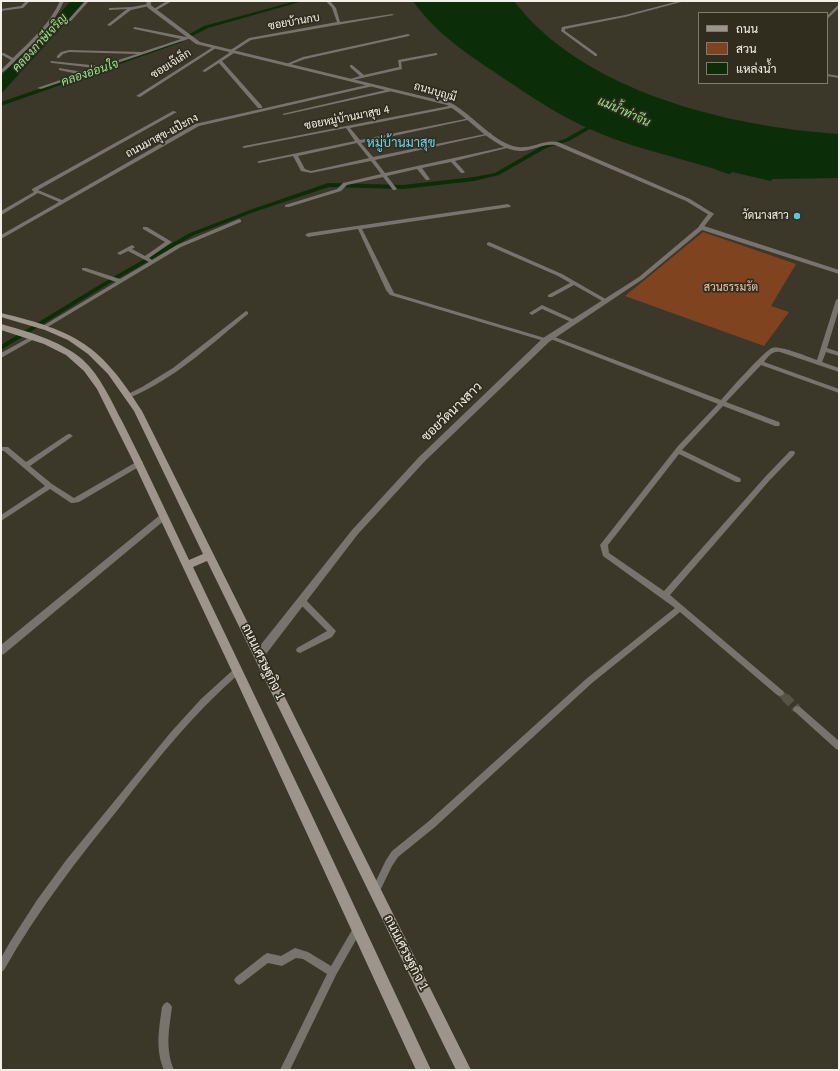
<!DOCTYPE html>
<html>
<head>
<meta charset="utf-8">
<style>
  body { margin:0 }
  #map { position:relative; width:840px; height:1071px; overflow:hidden; background:#3b3729; font-family:"PT Sans",Sarabun,sans-serif }
  canvas { display:block }
  .frame { position:absolute; inset:0; border:2px solid #f2f0e7; pointer-events:none }
  .legend { position:absolute; left:698px; top:12px; width:130px; height:72px; box-sizing:border-box; background:#302d1f; border:1px solid #7e7b6f; margin:0; padding:5px 7px; list-style:none; font-size:12px; color:#f2f0e7 }
  .legend li { display:flex; align-items:center; gap:8px; height:20px }
  .legend b { width:20px; border:1px solid #7e7b6f }
</style>
</head>
<body>
<div id="map">
<canvas width="840" height="1071"></canvas>
<div class="frame"></div>
<ul class="legend">
<li><b style="height:5px;background:#9d958b"></b>ถนน</li>
<li><b style="height:11px;background:#7f4320"></b>สวน</li>
<li><b style="height:11px;background:#0b2d08"></b>แหล่งน้ำ</li>
</ul>
</div>
<script>
const g = document.querySelector('canvas').getContext('2d');
g.lineJoin = 'round';
function paint(path, color) { g.fillStyle = color; g.fill(path, 'evenodd'); }
function strokePath(path, color, width, dash) { g.strokeStyle = color; g.lineWidth = width; g.lineCap = dash ? 'butt' : 'round'; g.setLineDash(dash || []); g.stroke(path); }
function drawText(font, color, halo, rows, align = 'center') {
  g.font = font + ' "PT Sans",Sarabun,sans-serif'; g.lineWidth = 3.5; g.setLineDash([]); g.textBaseline = 'middle'; g.strokeStyle = halo; g.fillStyle = color; for (const [text, x, y, turn = 0] of rows) {
    g.save(); g.translate(x, y); g.rotate((+turn || 0) * Math.PI / 180); g.textAlign = isNaN(turn) ? turn : align; if (halo) g.strokeText(text, 0, 0); g.fillText(text, 0, 0); g.restore();
  }
}
paint(new Path2D(`
  M703,232L796,264L771,306L789,312L764,346L625,296Z`), '#7f4320');
paint(new Path2D(`
  M71,1H85L1,94V76Z
  M413,1H514C583,92 730,127 839,134V178L772,179L771,181L732,172L730,174C723,173 716,169 708,167C665,154 622,145 581,125C550,110 521,90 493,71C464,52 433,30 413,1Z`), '#0b2d08');
paint(new Path2D(`
  M296,1H303L208,28L192,36L188,35L204,26Z
  M178,41L182,42L1,106V102Z
  M595,122L600,123L569,141L546,148L499,175L474,181L403,189L329,187L254,212L194,235L105,286L1,350V345L101,284L190,233L250,210L328,183L403,185L474,177L495,173L542,146L565,139Z`), '#0b2d08');
strokePath(new Path2D(`
  M780,693L786,698`), '#565346', 7, [7, 3.5]);
strokePath(new Path2D(`
  M785,697L797,709`), '#565346', 9, [9, 4.5]);
paint(new Path2D(`
  M1,1H4L2,2Z
  M26,1H30L23,8L1,11V9L21,6Z
  M60,1H64C54,24 35,42 17,59C12,64 7,70 1,73V70L11,60L2,55V53H4L13,58C30,41 50,24 60,1Z
  M85,1H89L71,21H69V19Z
  M167,1H172L155,11L152,10Z
  M326,1H330L336,8L340,22L392,14L394,15L251,40L234,51V53L222,61L262,106V108H258L219,63L205,72L202,71L229,53V51L249,38L337,22L332,8Z
  M679,1H685L625,17L565,29V31L597,54V56H595L561,31L562,27L625,15Z
  M148,4L150,5L149,6L131,10L110,26L107,25L127,9L110,10H109V8L132,7Z
  M838,5H839V8L827,19V16Z
  M135,27L191,38L41,89L37,88L78,74L59,70V68L83,72L95,68L52,63L50,62L51,61L100,66L137,54L69,52L63,54L59,58H57V56L61,52L69,50L142,52L181,39L134,29L133,28Z
  M408,34L410,35L409,36L305,59L286,66L284,65L303,57Z
  M213,47L216,48L140,97L136,96Z
  M436,53H437V55L401,62L402,69L349,81L347,80L360,76L350,67V65H352L364,75L399,67L398,60Z
  M827,74L839,76V78L827,76Z
  M371,84L373,85V86L199,126L1,239V235L59,202L38,193L3,214L1,215V211L34,192L32,190V189L173,111L177,112L38,190L62,200L195,124Z
  M390,89L392,90V91L284,115L282,114Z
  M454,105L456,106V107L350,128L360,140L470,118L472,119L361,143L373,157L490,133L492,134L375,160L385,173L509,146L511,147L455,161L465,172L463,173H461L451,162L422,168L430,179L428,180H426L417,169L387,176L397,189L395,190H393L383,177L347,185L341,191L289,207H285V205L337,189L343,183L381,174L371,161L311,173L301,171L293,156L259,163L257,162L259,161L355,141L346,128L244,148L242,147L244,146ZM357,143L369,158L311,171L305,169L298,156Z
  M508,204L511,206L510,207L362,229L394,293L548,339V341H544L390,295L386,290L358,229L308,237L305,235L308,233Z
  M711,212L714,214L713,215L703,228H699V226L709,213Z
  M239,219L241,220V222L181,247L46,328L44,329L41,327L116,282L82,270V268H86L120,279L149,262L128,251L120,255L117,253L132,245L135,247L132,249L145,256L165,242L143,229V227H147L172,242L149,258L152,260L177,245Z
  M489,242L562,274L609,301L608,302H604L574,285L552,297H548V295L570,283L558,276L487,245V243Z
  M839,298V309L827,348L839,352V356L826,352L822,362L839,368V372L780,352C772,351 769,356 764,362L839,389V393L761,365L726,402L779,422L780,424L779,426H775L723,406L682,450L740,478L741,480L740,482H736L679,454L608,545L609,553L664,591L765,477L790,451H794L795,453L794,455L769,481L670,595L783,691L784,693L783,695L780,696L777,695L680,612L592,683L435,827L398,857L392,866L378,895L375,896L372,895L370,892L372,889L386,860L392,851L429,821L586,679L675,608L603,556L600,545L678,446L718,404L548,338V336H552L721,400C729,391 765,350 772,348C780,345 808,357 817,360L836,300Z
  M542,305L575,320L576,321L575,322H571L542,309L532,315L529,313Z
  M246,311L248,312V314C214,342 180,374 140,393C135,395 131,398 126,397L125,396L126,395L142,387L173,368Z
  M34,335L37,337L36,338L1,358V353Z
  M68,434H70L73,436L30,466L52,484L74,498L138,461H142L143,463L142,465L79,502L73,503H71L50,489L1,521V515L45,486L4,451H1V447H8L26,462Z
  M302,598L305,599L336,631L332,637L300,653L297,652L296,650L297,648L327,631L299,603L298,601L299,599Z
  M237,668L240,669L241,671L240,673C194,713 157,759 120,807C78,859 37,911 4,970L1,972V958L10,942L37,900L67,859L171,732L201,699L234,669Z
  M797,706L800,707L839,741V750L836,749L794,711L793,709L794,707Z
  M358,923L361,925L363,928L361,931L336,975L290,1070H280L327,974L303,959L296,958L282,966L268,963L242,983L239,985L236,983L234,980L236,977L264,955L267,953L281,956L295,948L308,952L331,966L355,925Z
  M167,1002L170,1004L172,1007C169,1030 165,1048 174,1070H164C155,1049 159,1029 162,1007L164,1004Z`), '#78736d');
paint(new Path2D(`
  M147,1H151V5L152,6L200,42L451,103C472,114 495,144 518,147C532,149 544,139 558,142L690,199L714,214L709,215L686,201L555,145C542,143 531,152 519,151C493,149 470,118 447,105L196,44L148,8L146,5Z
  M701,225L839,270V274L702,230L643,279L549,342L425,461L358,534L263,658L259,659L255,658L254,655L255,652L352,530L419,457L543,338L639,277Z
  M163,514L166,515L167,517L166,519L4,654L1,655V645L160,515Z`), '#78736d');
paint(new Path2D(`
  M1,313C76,331 101,345 142,411L471,1070H456L207,561L193,567L308,807L431,1070H416L237,682L131,457L97,389L84,371L66,355L44,344L1,330V324C29,332 59,340 82,359C101,376 111,401 123,423C146,468 167,514 189,560L203,554L134,411L108,374L88,354L68,340L45,330L1,317Z`), '#9d958b');
for (const [x, y, r, color] of [
  [797,216,4,"#55cadf"]
]) { const dot = new Path2D(); dot.arc(x, y, r, 0, 2 * Math.PI); g.fillStyle = color; g.fill(dot); strokePath(dot, '#302d1f', 1.5); }
drawText('11px', '#f2f0e7', '#302d1f', [
  ["ซอยบ้านกบ",294,22,-10],
  ["ซอยเจ๊เล็ก",171,64,-32],
  ["ถนนบุญมี",435,92,16],
  ["ซอยหมู่บ้านมาสุข 4",347,118,-11],
  ["ถนนมาสุข-แป๊ะกง",162,136,-28]
]);
drawText('11px', '#f2f0e7', '#302d1f', [
  ["วัดนางสาว",789,216]
], 'right');
drawText('11px', '#f0c3ab', '#302d1f', [
  ["สวนธรรมรัต",731,288]
]);
drawText('italic 12px', '#94e98b', '#302d1f', [
  ["คลองภาษีเจริญ",40,43,-47],
  ["คลองอ่อนใจ",90,73,-19],
  ["แม่น้ำท่าจีน",624,112,24]
]);
drawText('13px', '#6cd4e8', '#302d1f', [
  ["หมู่บ้านมาสุข",401,143]
]);
drawText('13px', '#f2f0e7', '#302d1f', [
  ["ซอยวัดนางสาว",452,412,-44],
  ["ถนนเศรษฐกิจ 1",263,662,64],
  ["ถนนเศรษฐกิจ 1",406,953,63]
]);
</script>
</body>
</html>
